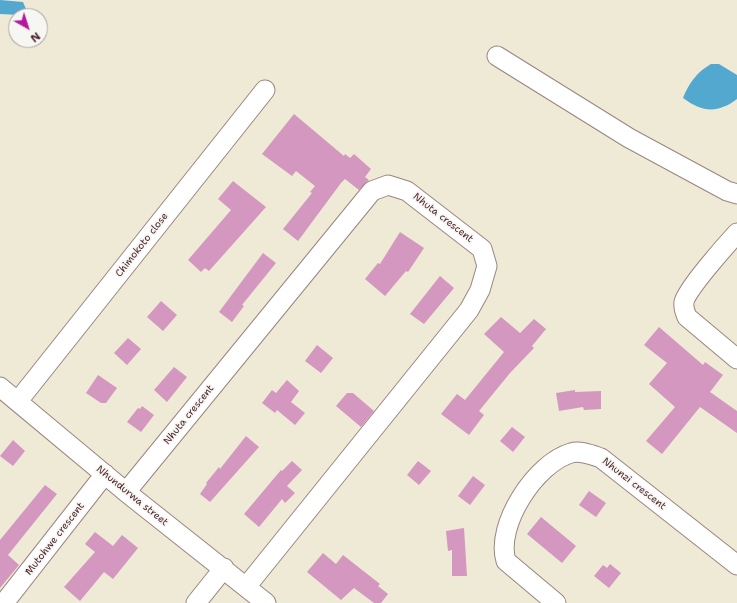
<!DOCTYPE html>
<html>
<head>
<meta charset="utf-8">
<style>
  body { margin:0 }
  #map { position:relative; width:737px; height:603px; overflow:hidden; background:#eeead5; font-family:"Shantell Sans",sans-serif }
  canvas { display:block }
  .north { position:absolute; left:8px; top:8px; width:40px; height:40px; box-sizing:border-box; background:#f6f6f2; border:1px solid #b1a0a2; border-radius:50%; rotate:141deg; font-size:11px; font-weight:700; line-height:16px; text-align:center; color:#4a1f2b }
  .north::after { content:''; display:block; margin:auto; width:14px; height:18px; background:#b5179e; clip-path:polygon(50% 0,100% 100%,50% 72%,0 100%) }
</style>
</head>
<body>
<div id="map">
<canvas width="737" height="603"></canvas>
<div class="north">N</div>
</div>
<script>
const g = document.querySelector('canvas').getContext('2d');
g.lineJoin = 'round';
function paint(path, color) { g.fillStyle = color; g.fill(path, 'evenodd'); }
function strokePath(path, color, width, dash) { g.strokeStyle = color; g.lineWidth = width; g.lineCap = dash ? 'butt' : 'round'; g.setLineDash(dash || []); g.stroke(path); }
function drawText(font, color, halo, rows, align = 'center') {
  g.font = font + ' "Shantell Sans",sans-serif'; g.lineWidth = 3.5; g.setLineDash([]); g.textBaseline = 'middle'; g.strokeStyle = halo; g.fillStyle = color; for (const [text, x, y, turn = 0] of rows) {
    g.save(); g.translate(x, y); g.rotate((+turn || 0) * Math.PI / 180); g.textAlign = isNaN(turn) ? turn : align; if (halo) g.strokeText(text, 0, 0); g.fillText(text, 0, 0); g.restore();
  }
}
paint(new Path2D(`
  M0,0L23,2L26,9L20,15L0,14Z
  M711,64H719L737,75V99C717,114 702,112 683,98C689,83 697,72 711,64Z`), '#52a8cf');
paint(new Path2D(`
  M294,114L344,156L345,154L350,158L354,154L371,169L365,177L369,180L359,190L345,179L341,183L298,241L283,229L312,193L310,192L315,186L296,171L292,176L262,154Z
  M233,181L266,207L209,271L205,268L201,272L188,260L231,210L218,199Z
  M400,232L424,248L408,272L406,271L385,296L365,279L378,263L380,264Z
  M263,253L276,263L242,305L244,306L232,322L219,312Z
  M440,276L454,288L424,324L410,314Z
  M161,301L177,315L163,331L147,317Z
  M501,317L520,333L534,319L546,329L532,346L534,348L510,373L479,411L484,415L469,435L441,414L457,394L465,400L504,352L484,334Z
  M659,327L703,365L705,362L723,375L710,392L737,411V433L700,407L662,454L646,441L675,407L649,384L667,363L644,345Z
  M128,338L141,349L127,365L114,353Z
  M317,345L333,358L321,373L305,361Z
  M174,367L187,377L167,402L154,390Z
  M98,375L117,388L106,403H101L86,393Z
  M287,380L299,391L291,402L305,413L295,425L277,410L275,413L262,403L272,390L276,393Z
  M575,390V392L601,391V409L584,410L583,407L559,411L556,393Z
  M347,393H353L374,411L361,427L336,406Z
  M142,406L154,415L141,432L127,422L138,408L140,409Z
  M512,427L525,437L513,452L500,441Z
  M246,436L259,447L210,502L200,494L207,484L206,483L219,467L220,469Z
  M13,440L25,451L13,466L0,456Z
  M292,461L302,470L287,486L295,493L285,503L282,499L259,527L244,514L281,470L282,471Z
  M418,461L431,471L419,485L407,475Z
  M473,476L485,485L470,505L458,496Z
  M45,485L57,494L8,555L19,565L0,588V540Z
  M589,491L606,503L596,517L579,505Z
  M541,517L576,546L562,563L527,534Z
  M464,528L467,576H452V550L448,551L446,531Z
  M95,532L113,546L122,535L138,548L113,579L104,572L80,601L64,587L95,552L85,544Z
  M323,553L336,564L343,555L380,584L378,586L388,594L381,603H374L354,588L341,600L307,572Z
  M610,564L621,573L609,588L594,576L603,565L607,568Z`), '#d397c0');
const minor = new Path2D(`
  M497,56L629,138L727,191L737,194
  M737,233C726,245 687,289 684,302C683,308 685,312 687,317L737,359
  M0,387L126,492L266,603
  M18,401L265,90
  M126,492L372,191L388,185L407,191L482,249L487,266L480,290L469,310L246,587
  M4,603L105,474
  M196,603L224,568
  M556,603L506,561C495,525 536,463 571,453C580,450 592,455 601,458L737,565`);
strokePath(minor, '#9c8480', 21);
strokePath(minor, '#fff', 19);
drawText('10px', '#4a1f2b', '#f6f6f2', [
  ["Nhuta crescent",443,218,38],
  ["Chimokoto close",142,245,-52],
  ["Nhuta crescent",189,415,-51],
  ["Nhunzi crescent",634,484,38],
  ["Nhundurwa street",132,496,39],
  ["Mutohwe crescent",55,539,-52]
]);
</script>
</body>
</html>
